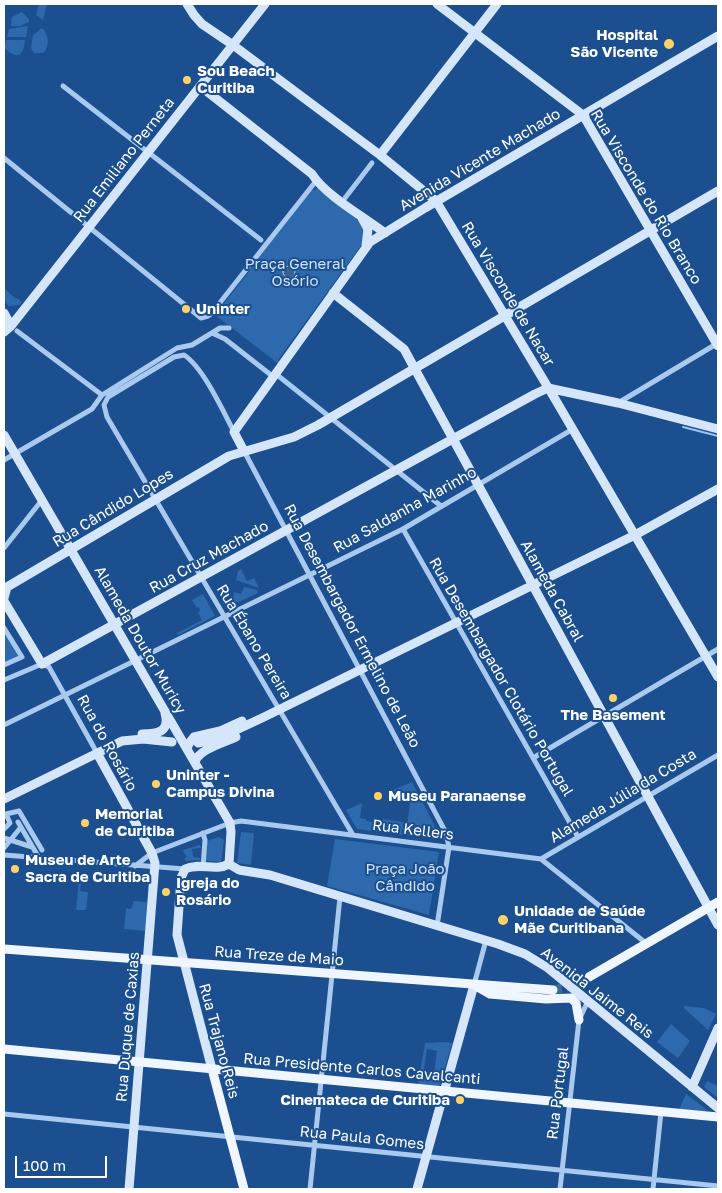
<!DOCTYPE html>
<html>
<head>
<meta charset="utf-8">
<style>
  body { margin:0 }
  #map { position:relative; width:722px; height:1193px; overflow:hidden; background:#1b4f8f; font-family:"Golos Text",sans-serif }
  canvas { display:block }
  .frame { position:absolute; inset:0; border:5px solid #fff; pointer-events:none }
  .scale { position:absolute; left:15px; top:1156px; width:92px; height:22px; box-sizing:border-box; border:2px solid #fff; border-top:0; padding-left:6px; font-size:15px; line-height:18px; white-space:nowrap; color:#fff; -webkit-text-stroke:4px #1b4f8f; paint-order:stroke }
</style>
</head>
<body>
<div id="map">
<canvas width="722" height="1193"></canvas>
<div class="frame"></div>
<div class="scale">100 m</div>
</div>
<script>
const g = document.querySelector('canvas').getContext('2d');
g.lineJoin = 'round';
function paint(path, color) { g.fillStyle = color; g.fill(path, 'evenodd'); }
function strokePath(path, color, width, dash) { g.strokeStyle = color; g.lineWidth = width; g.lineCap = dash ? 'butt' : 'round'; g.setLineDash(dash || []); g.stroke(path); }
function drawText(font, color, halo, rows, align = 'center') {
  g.font = font + ' "Golos Text",sans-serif'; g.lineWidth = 4; g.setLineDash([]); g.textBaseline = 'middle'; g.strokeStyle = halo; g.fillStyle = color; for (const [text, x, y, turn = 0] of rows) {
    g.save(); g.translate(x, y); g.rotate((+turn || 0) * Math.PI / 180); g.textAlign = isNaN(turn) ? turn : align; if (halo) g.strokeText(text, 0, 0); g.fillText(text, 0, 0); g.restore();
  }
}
paint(new Path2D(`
  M39,4H47L43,20L36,15Z
  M22,12L29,19V22L20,26H11L12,17Z
  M28,26L26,37H7L9,29Z
  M42,28C49,34 50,47 43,53H34L31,48L33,35Z
  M6,40H25C23,58 17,59 4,48Z
  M318,188L347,210L348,212L360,222H363L365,240L278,360L280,365L215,315L257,261L256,259L274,236H276L311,191Z
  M4,288L16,299L17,298L22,302L19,305L8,306L4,298Z
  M241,569L247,581L254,578L259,588L236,580L238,571Z
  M244,587L257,590L258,593L232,605L234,592L241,594Z
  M203,594L215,616L178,635L177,633L202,620L198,612L200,611L199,607L197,608L192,600Z
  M4,628L22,657L4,665Z
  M412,782L440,836L437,839L406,835L411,795L386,793Z
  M362,803L360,818L366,819V821L381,823L382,819L403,822L402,835L357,829L346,810Z
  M241,832L254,833L251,865L237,863Z
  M219,837L224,840L221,862L206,861L207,841Z
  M335,839L439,852L429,915L327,886Z
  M200,845L201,848L192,849L193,857L200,858V860L185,861V858L187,856L184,853L183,850Z
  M79,881H81L80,891L88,892L86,910H76Z
  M134,901L147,902L145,931L124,929L126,908L131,909Z
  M684,1006L704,1008L716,1014L708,1030L684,1008Z
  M671,1024L690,1041L678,1058L657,1042Z
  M446,1042L452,1043L440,1085L438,1087L418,1085L425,1043ZM427,1049L437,1051L433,1080L428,1079V1076L423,1075Z
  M707,1081L718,1086V1098L704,1087Z
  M686,1094L706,1109L705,1111L679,1110Z`), '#2e69ad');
const water = new Path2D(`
  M283 272a6 6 0 1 1 12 0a6 6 0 1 1-12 0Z`);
paint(water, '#3c6290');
strokePath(water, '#9cc4f0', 1);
strokePath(new Path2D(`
  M683,427L718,436`), '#9cc4f0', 2);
strokePath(new Path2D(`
  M553,990L573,986L589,977`), '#3d69a0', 9, [9, 4.5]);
strokePath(new Path2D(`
  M63,86L261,240
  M4,158L201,318L208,316L211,314L316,181
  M345,198L372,163
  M17,331L102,395
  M212,333L225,339L271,375
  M276,374L441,506
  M618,403L718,343
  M234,432C223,411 203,367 184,355L174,357L108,397L104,405L107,417L353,835
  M244,451L446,833L449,847L437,926
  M4,460L92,409L102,395L177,348L192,345L220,328H229
  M403,529L578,837
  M4,548L42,500
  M4,628L22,657L4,665
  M4,680L42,664L49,667L97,753
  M4,725L403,529L573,429
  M533,758L718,649
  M18,822L39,858
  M4,829L10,823L6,814L19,811L42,850
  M203,833L205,840L203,867
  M4,838L32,847
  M4,848L21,827
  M4,855L185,869
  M541,859L718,755
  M135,866L152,853L230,823L241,821L541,859L647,944
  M474,985L486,940
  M4,1114L718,1186
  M310,1189L340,897
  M560,1189L579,1020L588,1001
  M653,1189L661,1112`), '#a9c9ee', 5);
strokePath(new Path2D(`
  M187,4L194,15L202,24L233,45L380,155L436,201L555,399L718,677
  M437,4L583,115L718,346
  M200,86L312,174C325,195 364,217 385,233
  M380,155L497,4
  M362,218L368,229L366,246
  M333,293L404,349L718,925
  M4,313L11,326
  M4,332L11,326L265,4
  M548,388L618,403L718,429
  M4,435L230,823L231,832L229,864
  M244,451L234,432L370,242L425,208L718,36
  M4,598L7,587L229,456L294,437L318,425L718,191
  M4,601L42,664L535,394L548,388
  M142,734C158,734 170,732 165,713
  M198,743L219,738L262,718L635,535L718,489
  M187,748L190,742L194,737L220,731L242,721
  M97,753L152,853L155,863L129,1189
  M195,762C199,749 224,743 236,737
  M4,799L122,741L143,739L172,742
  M229,864L239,870L270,875L498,944L525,954L548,968L718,1108
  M212,1069L177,935L181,878L185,869C200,862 215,872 229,864
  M692,1087L718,1028
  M417,1189L474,985`), '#d6e6fa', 9);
strokePath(new Path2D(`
  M4,949L553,990
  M589,977L718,902
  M476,986L490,994L546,999L571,998L576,1003L579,1020
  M4,1049L718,1117
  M212,1069L244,1189`), '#f0f6ff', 9);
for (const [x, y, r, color] of [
  [669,44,6,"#ffd166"],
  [187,80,5,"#ffd166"],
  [186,309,5,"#ffd166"],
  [613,698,5,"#ffd166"],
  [156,784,5,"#ffd166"],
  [378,796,5,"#ffd166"],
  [85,823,5,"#ffd166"],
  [15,869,5,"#ffd166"],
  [166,892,5,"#ffd166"],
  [503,920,6,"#ffd166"],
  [460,1100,5,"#ffd166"]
]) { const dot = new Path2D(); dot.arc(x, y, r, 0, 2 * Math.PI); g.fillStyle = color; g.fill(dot); strokePath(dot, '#1b4f8f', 2); }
drawText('bold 15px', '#fff', '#1b4f8f', [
  ["Hospital",658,35,"right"],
  ["São Vicente",658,52,"right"],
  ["Sou Beach",197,71],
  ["Curitiba",197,88],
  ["Uninter",196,309],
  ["The Basement",613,715,"center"],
  ["Uninter -",166,775],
  ["Campus Divina",166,792],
  ["Museu Paranaense",388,796],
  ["Memorial",95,814],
  ["de Curitiba",95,831],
  ["Museu de Arte",25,860],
  ["Sacra de Curitiba",25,877],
  ["Igreja do",176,883],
  ["Rosário",176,900],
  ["Unidade de Saúde",514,911],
  ["Mãe Curitibana",514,928],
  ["Cinemateca de Curitiba",450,1100,"right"]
], 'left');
drawText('15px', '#fff', '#1b4f8f', [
  ["Rua Emiliano Perneta",124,160,-52],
  ["Avenida Vicente Machado",480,160,-31],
  ["Rua Visconde do Rio Branco",646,197,59],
  ["Rua Visconde de Nacar",508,294,59],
  ["Rua Cândido Lopes",113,508,-31],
  ["Rua Saldanha Marinho",405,510,-29],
  ["Rua Cruz Machado",209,557,-29],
  ["Alameda Cabral",552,591,61],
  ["Rua Desembargador Ermelino de Leão",352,626,62],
  ["Alameda Doutor Muricy",140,640,60],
  ["Rua Ébano Pereira",254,642,59],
  ["Rua Desembargador Clotário Portugal",501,677,60],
  ["Rua do Rosário",107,743,61],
  ["Alameda Júlia da Costa",623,796,-31],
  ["Rua Kellers",413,830,7],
  ["Rua Treze de Maio",279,956,4],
  ["Avenida Jaime Reis",597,993,38],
  ["Rua Duque de Caxias",128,1027,-85],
  ["Rua Trajano Reis",219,1041,75],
  ["Rua Presidente Carlos Cavalcanti",362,1069,5],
  ["Rua Portugal",558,1093,-83],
  ["Rua Paula Gomes",362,1138,6]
]);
drawText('15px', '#cfe3fa', '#1b4f8f', [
  ["Praça General",295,264],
  ["Osório",295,281],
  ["Praça João",405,869],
  ["Cândido",405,886]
]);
</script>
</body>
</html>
